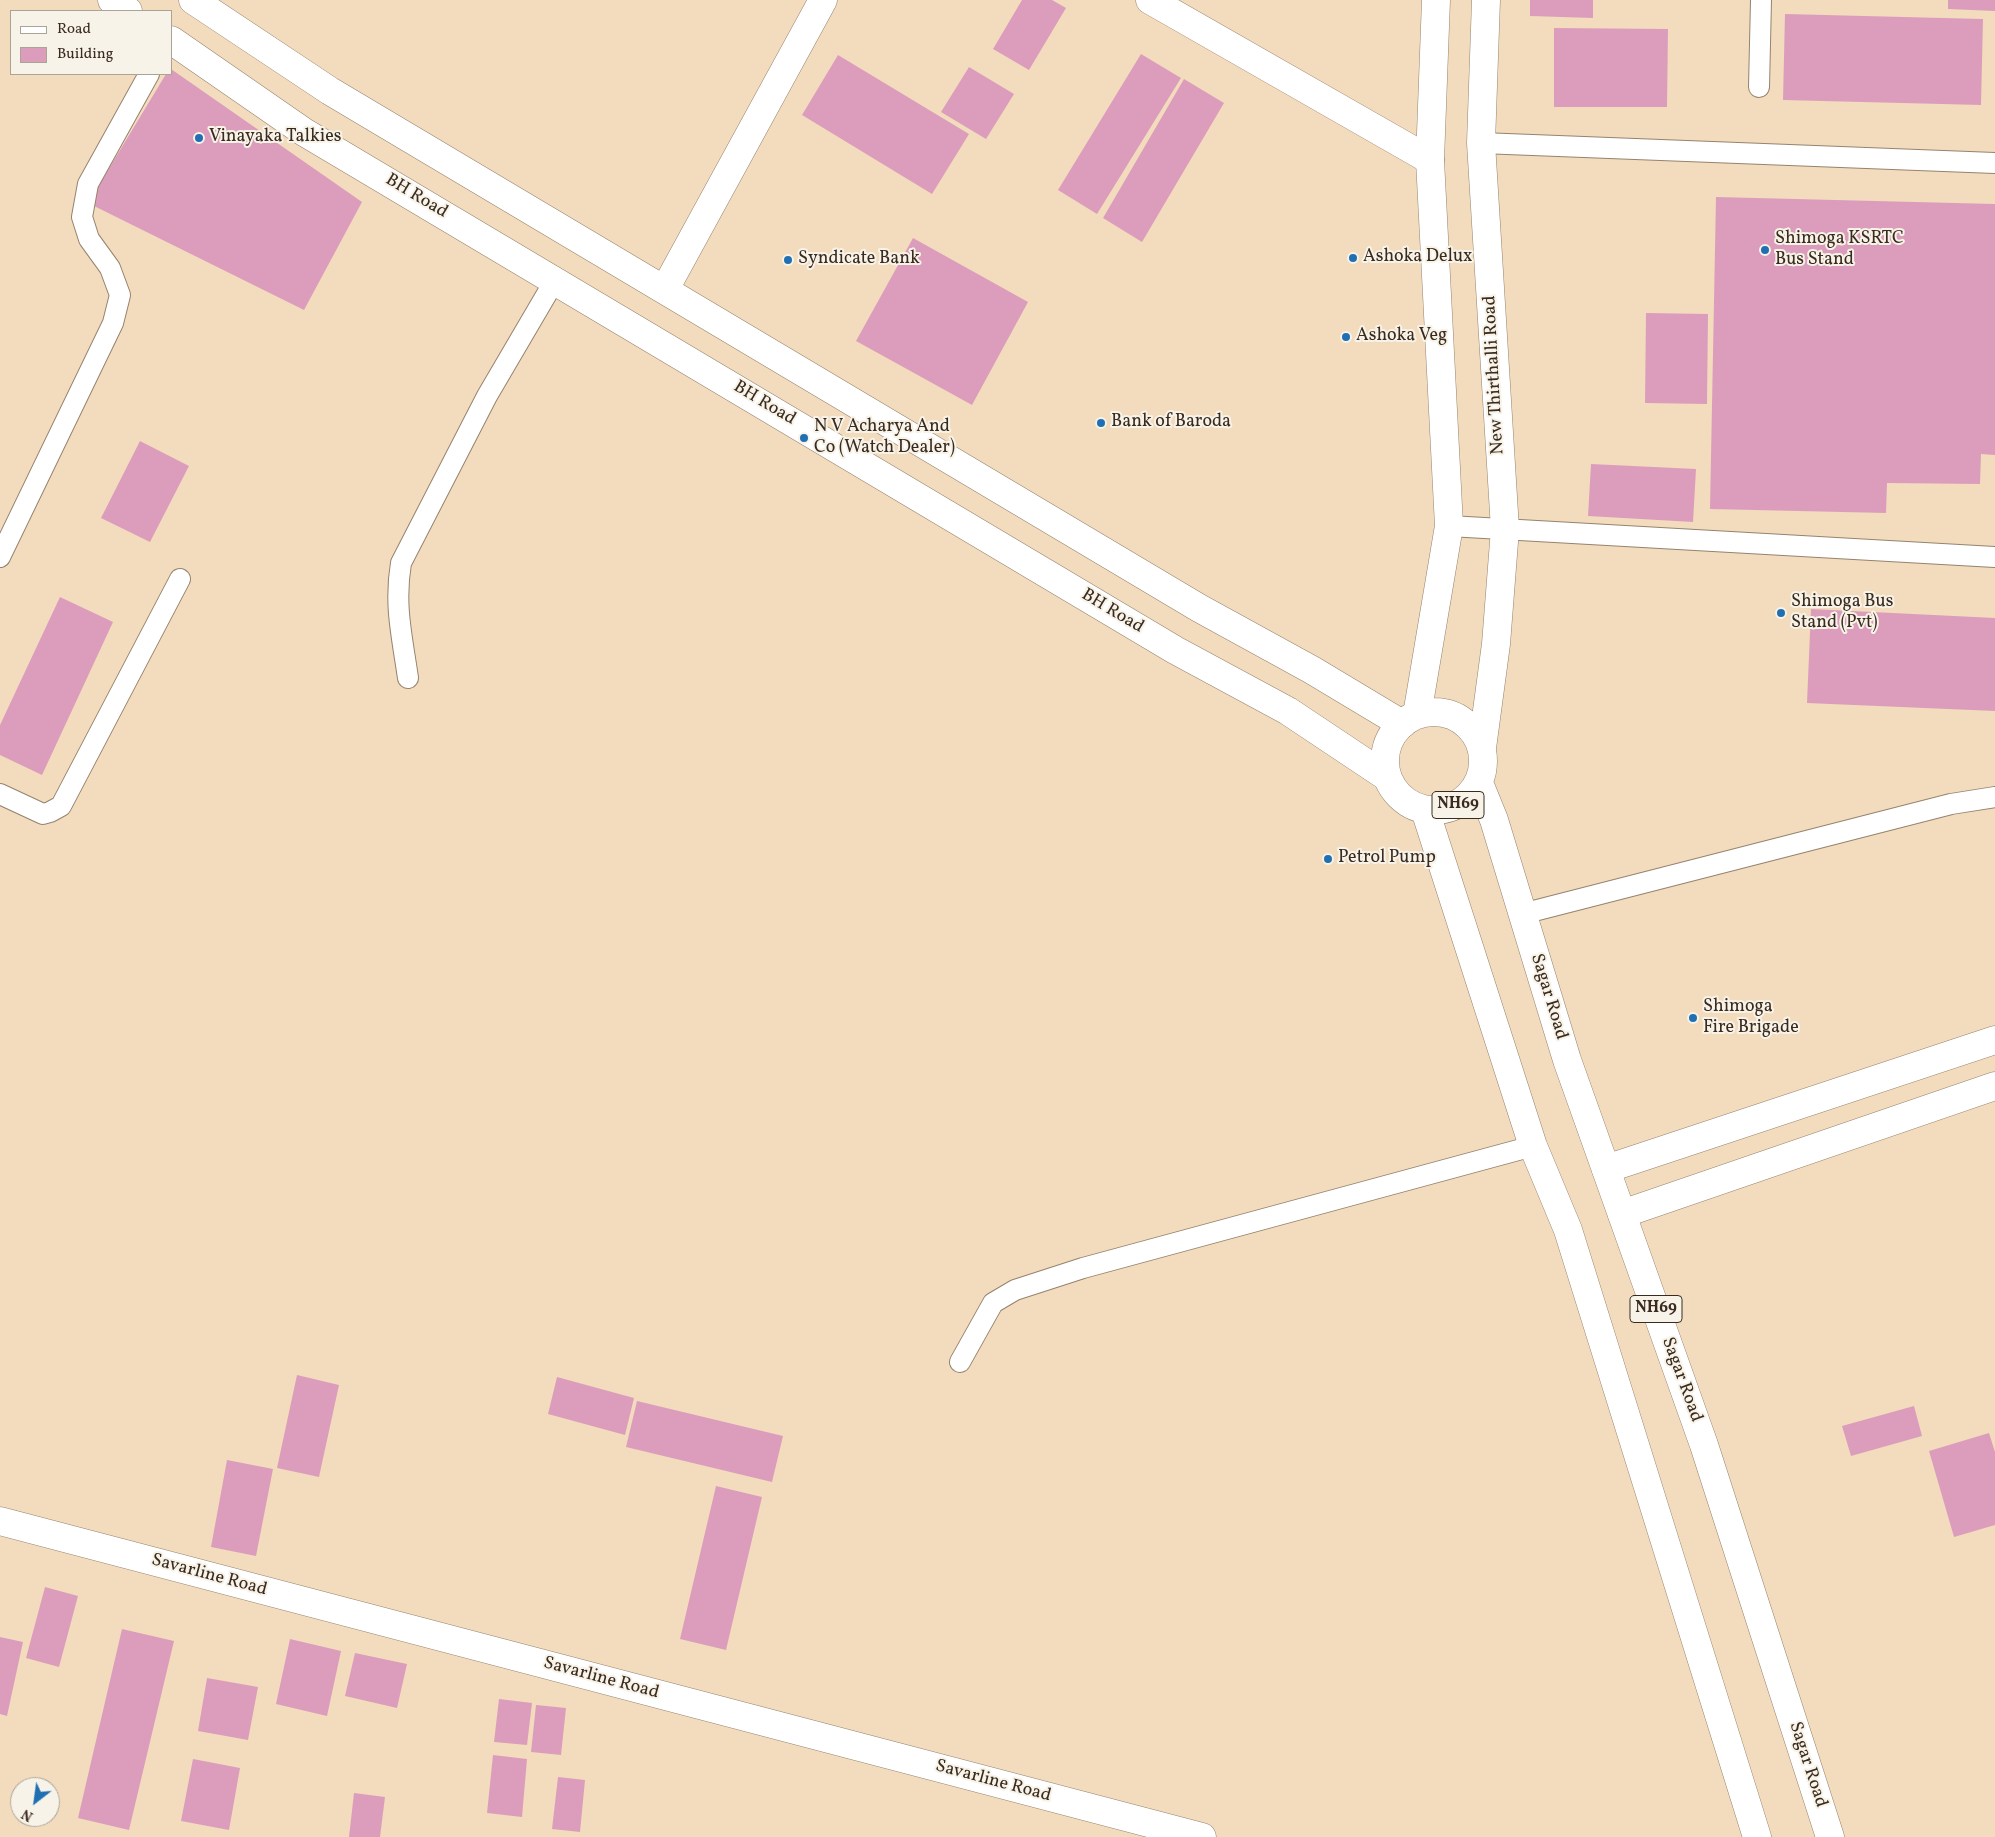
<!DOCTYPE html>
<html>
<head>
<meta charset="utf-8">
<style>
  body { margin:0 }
  #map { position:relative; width:1995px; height:1837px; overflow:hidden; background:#f2dcbd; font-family:Vollkorn,serif }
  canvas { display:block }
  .legend { position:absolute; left:10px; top:10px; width:162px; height:65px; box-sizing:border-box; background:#f7f3e8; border:1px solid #aca397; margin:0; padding:6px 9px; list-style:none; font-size:15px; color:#3b2a1e }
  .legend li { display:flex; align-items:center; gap:10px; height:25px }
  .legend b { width:25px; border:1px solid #aca397 }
  .north { position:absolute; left:10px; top:1777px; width:50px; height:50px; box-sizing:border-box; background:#f7f3e8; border:1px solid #aca397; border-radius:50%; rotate:210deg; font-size:14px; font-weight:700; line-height:20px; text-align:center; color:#3b2a1e }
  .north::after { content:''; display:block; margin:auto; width:18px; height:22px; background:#1f6fb2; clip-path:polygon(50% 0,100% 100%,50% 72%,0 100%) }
</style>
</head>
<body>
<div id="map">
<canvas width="1995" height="1837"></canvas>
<ul class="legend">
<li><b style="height:6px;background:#fff"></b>Road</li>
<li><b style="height:14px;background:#dc9dbc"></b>Building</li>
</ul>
<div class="north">N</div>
</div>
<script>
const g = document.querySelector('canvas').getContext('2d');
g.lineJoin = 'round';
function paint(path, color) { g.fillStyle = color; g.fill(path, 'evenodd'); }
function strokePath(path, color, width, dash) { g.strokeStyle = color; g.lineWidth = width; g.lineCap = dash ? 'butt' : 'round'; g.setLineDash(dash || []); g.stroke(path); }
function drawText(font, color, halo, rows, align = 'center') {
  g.font = font + ' Vollkorn,serif'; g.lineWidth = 4; g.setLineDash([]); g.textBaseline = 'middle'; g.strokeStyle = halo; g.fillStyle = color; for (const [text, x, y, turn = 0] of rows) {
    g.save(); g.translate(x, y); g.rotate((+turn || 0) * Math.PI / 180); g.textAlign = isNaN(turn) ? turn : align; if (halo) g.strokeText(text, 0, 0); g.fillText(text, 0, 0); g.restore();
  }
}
paint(new Path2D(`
  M1022,0H1052L1066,8L1029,70L993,49Z
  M1530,0H1593V18L1530,16Z
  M1948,0H1995V11L1948,9Z
  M1785,14L1983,19L1981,105L1783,100Z
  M1554,28L1668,29L1667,107H1554Z
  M1141,54L1181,78L1097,214L1058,190Z
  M838,55L969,134L932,194L802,115Z
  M969,67L1014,94L986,139L941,112Z
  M171,69L362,202L304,310L88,203L166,74H171Z
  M1184,79L1224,103L1142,242L1103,218Z
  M1716,197L1995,204V455L1981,454L1980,484L1887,483L1886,513L1710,509Z
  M913,238L1028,302L972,405L856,341Z
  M1646,313L1708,314L1707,404L1645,403Z
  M140,441L189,466L150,542L101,518Z
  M1591,464L1696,469L1693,522L1588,516Z
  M60,597L113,622L42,775L0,755V725Z
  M1811,609L1995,618V711L1807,703Z
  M297,1375L339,1385L319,1477L277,1468Z
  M557,1377L634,1398L625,1435L548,1414Z
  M637,1401L783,1436L772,1482L626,1447Z
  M1914,1406L1922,1436L1851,1456L1842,1426Z
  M1989,1433L1995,1452V1525L1954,1537L1929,1451Z
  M227,1460L273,1469L256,1556L211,1547Z
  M716,1486L762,1497L726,1650L680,1639Z
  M45,1587L78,1596L59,1667L26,1658Z
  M122,1629L174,1641L129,1830L78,1818Z
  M0,1637L23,1642L7,1716L0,1714Z
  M290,1639L341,1651L327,1716L276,1704Z
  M355,1653L407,1664L397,1708L345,1696Z
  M207,1678L258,1687L248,1740L198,1731Z
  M499,1699L532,1703L527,1745L494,1742Z
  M536,1705L566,1708L561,1755L531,1752Z
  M493,1755L527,1759L522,1817L487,1813Z
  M193,1759L240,1768L229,1830L181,1821Z
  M558,1777L585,1780L580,1832L552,1829Z
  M354,1793L385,1797L380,1837H349Z`), '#dc9dbc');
const lane = new Path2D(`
  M1759,87L1761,0
  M1481,143L1995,163
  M1449,526L1995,557
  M0,557L113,323L120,295L110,268L89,239L82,217L88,184L149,74
  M408,678C402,636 394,605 401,563L487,396L555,280
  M0,794L43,814L50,812L61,806L180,579
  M1522,914L1951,804L1995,797
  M960,1362L993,1303L1015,1290L1083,1268L1533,1146`);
const street = new Path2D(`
  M1150,0L1430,160
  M665,289L823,0`);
const secondary = new Path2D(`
  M1606,1169L1995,1040
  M1622,1214L1995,1086
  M0,1521L1202,1837`);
const primary = new Path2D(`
  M112,0L128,11
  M193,0L330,91L1199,608L1312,670L1402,724
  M171,40L304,132L1175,650L1288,711L1387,777`);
const highway = new Path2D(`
  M1385 761a49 49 0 1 1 98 0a49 49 0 1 1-98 0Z
  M1417,715L1449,526L1430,160L1436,0
  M1482,748L1496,644L1505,529L1481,143L1486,0
  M1479,783L1494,820L1567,1060L1704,1445L1830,1837
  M1425,810L1533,1146L1568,1230L1757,1837`);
strokePath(lane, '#96836e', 22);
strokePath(street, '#96836e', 29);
strokePath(secondary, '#96836e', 29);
strokePath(primary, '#96836e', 29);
strokePath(highway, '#96836e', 29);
strokePath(lane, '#fff', 20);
strokePath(street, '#fff', 28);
strokePath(secondary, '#fff', 28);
strokePath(primary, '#fff', 28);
strokePath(highway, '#fff', 28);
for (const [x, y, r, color] of [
  [199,138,5,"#1f6fb2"],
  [1765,250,5,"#1f6fb2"],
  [1353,258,5,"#1f6fb2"],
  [788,260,5,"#1f6fb2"],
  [1346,337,5,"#1f6fb2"],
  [1101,423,5,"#1f6fb2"],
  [804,438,5,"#1f6fb2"],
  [1781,613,5,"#1f6fb2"],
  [1328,859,5,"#1f6fb2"],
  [1693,1018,5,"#1f6fb2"]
]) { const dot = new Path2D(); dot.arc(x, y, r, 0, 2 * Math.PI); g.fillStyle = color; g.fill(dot); strokePath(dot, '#f7f3e8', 2); }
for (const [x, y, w] of [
  [1458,805,52],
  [1656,1309,52]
]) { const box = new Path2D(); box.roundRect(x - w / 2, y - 13.5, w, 27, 4); g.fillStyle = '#f7f3e8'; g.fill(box); strokePath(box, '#3b2a1e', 1); }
drawText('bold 16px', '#3b2a1e', null, [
  ["NH69",1458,805],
  ["NH69",1656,1309]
]);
drawText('18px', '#3b2a1e', '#f7f3e8', [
  ["Vinayaka Talkies",209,138],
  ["Shimoga KSRTC",1775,240],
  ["Bus Stand",1775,261],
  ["Ashoka Delux",1363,258],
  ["Syndicate Bank",798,260],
  ["Ashoka Veg",1356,337],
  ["Bank of Baroda",1111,423],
  ["N V Acharya And",814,428],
  ["Co (Watch Dealer)",814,449],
  ["Shimoga Bus",1791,603],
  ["Stand (Pvt)",1791,624],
  ["Petrol Pump",1338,859],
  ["Shimoga",1703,1008],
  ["Fire Brigade",1703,1029]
], 'left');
drawText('18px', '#3b2a1e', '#f7f3e8', [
  ["BH Road",416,197,31],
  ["New Thirthalli Road",1495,375,-93],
  ["BH Road",764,404,31],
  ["BH Road",1112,612,31],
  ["Sagar Road",1548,997,73],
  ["Sagar Road",1681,1380,70],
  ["Savarline Road",209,1576,15],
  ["Savarline Road",601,1679,15],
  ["Sagar Road",1807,1765,72],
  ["Savarline Road",993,1782,15]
]);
</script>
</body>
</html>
